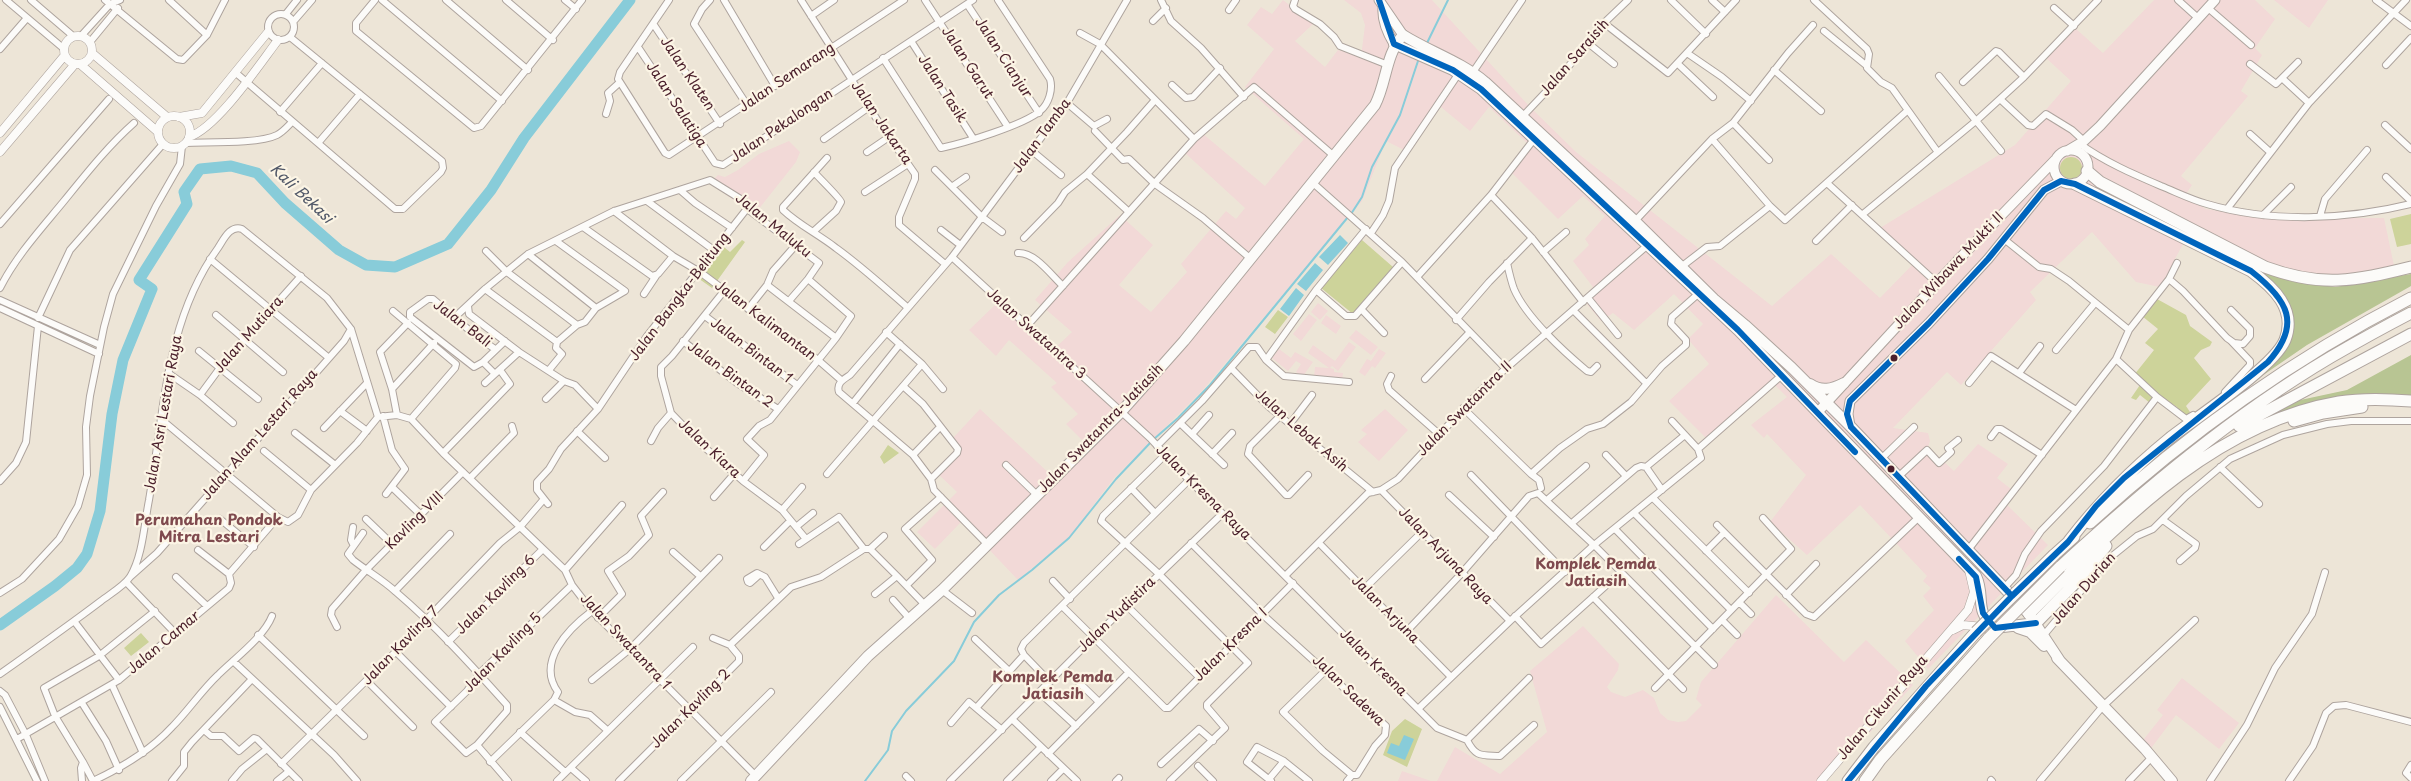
<!DOCTYPE html>
<html>
<head>
<meta charset="utf-8">
<style>
  body { margin:0 }
  canvas { display:block; background:#ede5d7 }
</style>
</head>
<body>
<canvas width="2411" height="781"></canvas>
<script>
const g = document.querySelector('canvas').getContext('2d');
g.lineJoin = 'round';
function paint(path, color) { g.fillStyle = color; g.fill(path, 'evenodd'); }
function strokePath(path, color, width, dash) { g.strokeStyle = color; g.lineWidth = width; g.lineCap = dash ? 'butt' : 'round'; g.setLineDash(dash || []); g.stroke(path); }
function drawText(font, color, halo, rows, align = 'center') {
  g.font = font + ' "Playpen Sans",sans-serif'; g.lineWidth = 4.5; g.setLineDash([]); g.textBaseline = 'middle'; g.strokeStyle = halo; g.fillStyle = color; for (const [text, x, y, turn = 0] of rows) {
    g.save(); g.translate(x, y); g.rotate((+turn || 0) * Math.PI / 180); g.textAlign = isNaN(turn) ? turn : align; if (halo) g.strokeText(text, 0, 0); g.fillText(text, 0, 0); g.restore();
  }
}
paint(new Path2D(`
  M1283,0L1313,24L1295,41L1325,67L1338,50L1361,57L1365,25L1361,13L1344,0H1432L1530,107L1576,152L1772,306L1831,254L1880,298L1915,262L1880,228L2015,145L2071,81L2046,58L2075,28L2103,53L2154,0H2255L2275,19L2255,48L2262,55L2241,91L2248,96L2181,176L2192,185L2184,197L2206,209L2261,218H2384L2394,266L2348,276L2298,275L2191,229L2160,287L2136,282L2092,232L2030,292L2036,300L1961,385L1947,372L1893,428L1928,433L1930,441L1928,447L1954,471L1978,444L2008,464L1997,478L2016,493L2007,505L2048,545L1928,669L1905,641L1934,610L1923,596L1931,588L1923,581L1927,576L1860,505L1807,555L1770,522L1806,475L1767,434L1764,438L1751,425L1787,397L1774,384L1707,439L1669,401L1709,364L1688,339L1703,324L1674,294L1634,330L1613,313L1601,321L1582,298L1593,287L1573,261L1589,245L1585,239L1605,216L1583,196L1558,219L1509,170L1528,144L1489,107L1470,131L1436,103L1404,150L1386,141L1362,201L1201,392L1114,478L1070,536L1018,580L962,521L935,549L917,532L957,492L937,473L959,447L953,438L980,409L1051,475L1083,441L1066,424L1078,414L1051,387L1057,383L1009,340L996,356L969,330L997,303L1053,350L1072,332L1035,300L1068,262L1120,215L1153,245L1119,285L1151,312L1187,272L1181,264L1226,211L1236,219L1245,208L1184,152L1202,133L1265,186L1304,139L1245,87L1274,49L1247,25L1261,7L1272,14Z
  M2274,0H2328L2309,28Z
  M789,141L800,152L796,162L754,215L710,183L718,175L725,177L738,170L759,154Z
  M1318,303L1328,311L1320,320L1311,312Z
  M1309,314L1317,320L1301,341L1293,334Z
  M1326,315L1341,326L1336,334L1321,323Z
  M1356,330L1378,347L1371,355L1349,338Z
  M1349,342L1356,347L1338,371L1332,366L1330,368L1334,369V372L1343,373L1342,381L1314,378L1315,367L1329,368L1308,353L1313,345L1335,361Z
  M1279,349L1291,358L1295,352L1313,362L1303,376L1296,372L1301,364L1296,361L1288,371L1272,358Z
  M1379,349L1386,353L1375,368L1372,366L1365,376L1359,372L1367,359L1371,361Z
  M1385,409L1408,430L1379,461L1358,442L1367,434L1361,430Z
  M1776,595L1844,662L1866,640L1913,685L1826,781H1437L1455,747L1500,774L1547,732L1530,671L1583,626L1619,664L1618,670L1607,687L1611,692L1625,697L1643,690L1654,698L1660,713L1668,720L1678,722L1686,721L1702,705L1696,699L1701,682Z
  M2182,678L2239,723L2219,749L2176,715L2149,751L2140,744L2163,715L2157,710Z
  M1402,771L1431,781H1398Z`), '#f2d9d7');
paint(new Path2D(`
  M2060 168a11 11 0 1 1 22 0a11 11 0 1 1-22 0Z
  M2411,214V244L2397,247L2390,219Z
  M742,240L745,242L712,288L695,276L719,243L730,252Z
  M1362,240L1393,267L1353,314L1321,288Z
  M2157,299L2186,315L2190,326L2212,342L2210,346L2201,350L2194,358L2211,379L2186,406L2190,412L2182,421L2177,407L2157,394L2150,403L2140,395L2136,400L2131,398L2142,382L2134,375L2154,350L2145,343L2158,329L2142,316Z
  M1278,310L1288,317L1275,334L1265,327Z
  M888,445L899,453L884,464L880,457Z
  M141,633L149,642L131,656L124,648Z
  M1405,719L1422,729L1407,767L1383,755L1392,731Z`), '#cdd39a');
paint(new Path2D(`
  M2255,269L2294,281L2335,287L2411,274V286L2307,345L2256,380L2267,369L2291,318Z
  M2411,355V397L2279,414L2253,423L2291,402L2347,390Z`), '#b8c593');
paint(new Path2D(`
  M1340,235L1348,243L1328,265L1319,257Z
  M1315,263L1323,270L1306,291L1297,284Z
  M1296,288L1304,295L1289,316L1280,309Z
  M1404,735L1414,739L1405,760L1387,753L1391,743L1399,746Z`), '#88ccd9');
strokePath(new Path2D(`
  M1427,43L1448,0
  M1351,214L1362,197L1372,167L1400,115L1419,58
  M1154,439L1178,418L1210,385L1348,217
  M865,781L888,750L892,731L906,711L954,661L974,622L999,595L1032,570L1069,538L1116,479L1151,442`), '#88ccd9', 2);
strokePath(new Path2D(`
  M0,625L55,586L77,568L87,554L100,511L112,414L123,360L152,289L139,280L187,204L184,192L200,169L231,166L257,173L285,203L339,250L366,265L395,267L448,244L491,190L524,138L630,0`), '#88ccd9', 11);
const minor = new Path2D(`
  M6,0L63,48
  M31,0L73,36
  M105,0L177,59L183,60L207,35L225,0
  M169,0L207,35
  M375,0L356,23V31L474,128L481,126L582,0
  M382,0L502,101
  M446,0L528,70
  M506,0L553,40
  M565,0L576,9
  M669,0L620,72L618,79L665,153L669,155L904,0
  M710,0L702,9L694,24L747,105
  M724,0L775,86
  M801,0L878,121L915,174V179L899,217V225L945,264
  M925,0L1008,127
  M1161,0L1171,21L1201,48L1244,97
  M1295,0L1293,6L1295,9L1320,24L1334,37L1340,46L1388,65
  M1671,0L1706,34
  M1712,0L1725,12
  M1814,0L1867,49L1869,54L1867,68L1881,82L1892,88L1937,151
  M2178,0L2198,18
  M2376,0L2411,26
  M967,4L1039,113
  M2054,8L2074,26
  M2208,8L2251,45
  M1229,10L1236,0
  M268 27a13 13 0 1 1 26 0a13 13 0 1 1-26 0Z
  M285,15L297,0
  M811,16L834,0
  M1153,21L1166,8
  M293,22L312,0
  M1604,23L1668,73L1736,0
  M654,25L720,124
  M1824,31L1867,66
  M1080,33L1100,44L1194,139
  M81,36L110,4L120,0
  M911,41L973,138
  M90,42L118,8
  M1588,43L1614,64
  M638,47L715,163L723,165L973,0
  M0,49L27,18
  M1687,53L1722,77L1751,101
  M883,58L941,148C964,143 1024,125 1040,111C1049,104 1053,89 1050,79L998,0
  M1678,64L1713,97
  M2250,64L2276,84L2298,62
  M2386,65L2411,38
  M1774,70L1821,111
  M1473,72L1522,0
  M236,73L395,209H403L441,172L443,168L442,161L290,37
  M1939,76L2001,151
  M2283,79L2309,103
  M1963,82L1996,51L1999,52L2024,77
  M1172,85L1186,98L1193,97L1220,68
  M2000,99L2028,125L2033,126L2046,114L2072,130L2084,141
  M1067,103L1094,126L1107,119
  M280,112L322,63
  M606,114L610,101L608,93L619,83
  M1522,117L1559,78L1604,23L1628,0
  M1733,123L1769,160
  M2385,125L2411,149
  M1095,131L1123,160L1129,159L1155,184L1203,218L1251,259
  M2250,134L2270,152
  M824,139L869,107
  M1712,139L1770,206L1785,220L1907,111
  M319,142L360,94
  M186,143C208,142 259,144 277,135C283,132 287,127 292,122
  M2080,144C2105,162 2133,174 2161,186C2176,192 2192,200 2207,204C2271,223 2347,220 2411,204
  M1031,150L1061,175
  M867,152L889,137
  M827,158L783,207V210C799,225 818,234 836,248C861,266 884,287 907,307
  M935,170L982,217L1002,232
  M1087,174L1129,212
  M2386,177L2411,201
  M1313,183L1402,262L1505,368
  M1827,183L1937,283
  M953,186L966,177
  M680,190L695,203L732,228
  M865,192L908,164
  M1491,195L1532,238L1583,302
  M647,201L715,251
  M2227,209L2309,103L2406,0
  M614,211L673,256L700,272L818,360L841,380
  M1863,214L1977,120L2024,77L2098,0
  M2263,215L2291,187
  M2320,216L2325,199L2367,150
  M1635,221L1712,139L1733,123L1788,53L1813,25
  M0,224L109,99
  M583,227L652,276L658,274L673,256
  M941,230L959,244
  M814,231L836,211L841,202C840,198 820,179 814,172
  M1371,233L1383,215L1389,201L1395,168L1459,73
  M1024,238L1058,203L1065,192L1087,174L1127,132L1155,100
  M2004,239L2039,267L2051,269L2069,281L2129,330
  M556,241L625,291L596,308L585,322L577,325L557,342
  M1816,241L1852,205
  M486,251L507,272L577,325
  M1543,252L1566,232
  M1018,253C1035,252 1051,275 1063,286
  M528,254L596,308
  M952,257L1150,438L1189,480L1437,728L1467,740
  M210,259L329,358
  M1507,263C1509,272 1511,281 1514,289C1526,317 1564,352 1587,371L1591,372L1597,366
  M1681,267L1707,247L1720,246L1770,206
  M1417,277L1491,195L1535,138
  M2169,279L2183,291L2227,338L2234,343L2243,344L2250,336V329L2231,310
  M767,285L836,338
  M0,288C16,256 41,229 64,201C86,174 108,146 134,123
  M485,289L557,342L556,348L562,354L549,370
  M1316,290L1346,316H1355L1402,262
  M724,291L672,356L661,367V376L671,413L702,445L743,481L782,510L802,487
  M644,294L656,276
  M1588,298L1618,335
  M0,300L100,345
  M468,306L469,314L519,352L564,381L575,385L598,409
  M0,308L99,354
  M748,309L767,285L773,271L795,246
  M1362,310L1384,333
  M1573,310L1646,383
  M393,311L456,364L455,368L411,419
  M216,315L283,372
  M705,316L797,385
  M455,317L485,289L528,254L614,211L710,180L747,203L750,211L819,263L808,279L789,301
  M38,318L70,250L163,144
  M1456,320L1489,282L1532,238
  M1027,326L1194,139L1254,87L1334,156
  M886,332L922,364L943,389
  M683,341L737,383L778,409
  M2056,350L2095,303
  M199,351L258,399
  M1266,360L1284,376L1349,382
  M483,362L505,341
  M1231,368L1269,407L1373,492
  M168,373L200,395L233,423
  M2019,373L2040,346
  M495,374L483,362L474,367L410,317V312L428,299H433L476,336L495,349
  M1391,376L1387,384L1389,390L1439,434
  M1425,379L1469,333
  M485,383L519,352
  M1969,383L1991,356L2076,410
  M903,386L923,404L958,449L957,453L931,479
  M392,389L434,343
  M2225,392L2250,365V361L2231,341
  M200,395L225,361L301,276
  M2157,397L2186,419L2193,415
  M546,399L564,381
  M853,403L900,344
  M1463,408L1531,474L1560,448L1587,429L1603,424L1631,402L1662,366L1686,345V340L1671,324L1672,317L1698,294
  M340,411L367,431
  M397,415L411,419L443,453L565,570L572,585L592,611L756,776
  M383,416L392,450L405,469L386,494
  M1280,416L1250,446L1248,454L1286,495H1289L1308,475
  M162,420L278,517L288,522L298,515L311,490L357,443L378,417
  M1180,423L1224,465
  M1290,424L1312,395
  M324,428L366,384
  M577,431L605,458
  M295,433L334,464
  M1192,434L1209,415
  M1991,437L1997,429H2001L2042,455
  M651,441L658,428L671,413
  M1157,446L1202,401L1249,347H1257L1266,360L1316,290L1366,229
  M1698,449L1782,375
  M264,451L311,490
  M443,453L510,384L500,370
  M1212,454L1232,433
  M913,455L940,427
  M1165,455L1103,516L1101,521L1159,574L1248,663L1207,704V707L1225,728L1170,781
  M1606,455L1626,476
  M1881,459L1914,427
  M1006,465L1037,495
  M1646,467L1662,490
  M2220,467L2259,504
  M827,474L922,364
  M1531,474L1539,480L1541,488
  M1471,475L1565,572
  M1898,477L1927,450L1939,463L1951,452L1948,448L1958,440
  M470,478L514,433L512,426
  M0,481L16,463L26,442L38,326
  M743,481L764,455L747,439L759,426L770,420L836,338L851,316L808,279
  M392,487L421,515
  M1131,488L1155,513
  M1381,490L1510,621
  M1449,495L1494,537
  M714,497L735,473
  M1653,498L1749,593
  M1547,500L1586,466
  M548,504L537,490V482L549,469L561,449L598,409L647,336L749,206
  M782,510L806,539
  M1634,513L1731,610
  M220,519L254,547
  M366,519L392,544
  M2163,520L2196,544L2195,548L2180,561
  M1572,523L1636,468L1641,466L1646,467L1685,435
  M1717,525L1806,614L1814,617L1919,517
  M353,527L351,540L353,544
  M796,527L813,513
  M1615,529L1713,629
  M363,533L348,554L353,560C367,571 383,580 396,592C436,626 472,666 507,705V711L477,745L466,753L435,722L467,691L479,674L572,585
  M1191,543L1262,614L1386,726L1385,735L1375,746L1357,775H1352
  M1319,543L1451,677
  M799,544L839,517L864,549
  M987,544L934,490L931,479L913,455L839,392C836,383 844,379 850,375L952,257L1067,103L1127,0
  M764,547L790,521
  M870,549L897,576
  M198,550L229,574
  M1968,550L2116,359L2129,330L2169,279L2177,263
  M1706,551L1724,533
  M673,552L700,576
  M565,570L622,505
  M759,575L750,583L748,582L747,579L757,573L765,577L778,598
  M1286,575L1368,493L1381,490L1398,479L1480,391L1649,244
  M130,577L157,553L344,341L351,329
  M176,577L207,606
  M1053,581L1070,599
  M126,582L176,634
  M907,585L932,560L905,529L941,497
  M2004,588L2016,575L2025,554L2041,531L2104,466L2157,397L2116,359
  M1364,589L1422,532
  M942,590L972,613
  M395,591L450,534
  M0,593L22,579L59,539L78,506L87,475L86,427L90,396L104,327L113,294L156,206L180,164L182,146
  M875,594L897,576L925,605
  M1786,595L1816,564
  M1593,597L1683,689
  M893,600L910,619
  M1739,602L1751,614
  M1062,606L1165,708H1169L1293,583
  M1127,606L1199,677
  M592,611C568,629 536,662 558,692L554,700L575,712L590,715L607,730
  M1515,616L1541,644L1621,572
  M598,618L622,594L608,571L629,556L649,535L641,516L663,492
  M1722,620L1737,635
  M74,621L119,680
  M337,627L331,615L332,609L366,570L463,472
  M1407,631L1461,574L1529,496L1538,493L1594,545L1714,665
  M258,635L364,736
  M2043,636L2106,561L2137,536L2153,529L2186,496L2230,459L2283,435L2327,424L2351,421H2411
  M713,638L730,645
  M975,639L1009,671
  M448,642L543,549
  M395,651L451,707
  M233,661L334,755L357,781
  M1064,668L1099,702
  M1326,670L1283,712L1323,751L1352,775
  M0,674C34,650 68,626 101,601C110,594 124,586 130,577C143,555 144,525 149,500C164,414 165,321 218,248C224,239 230,225 242,229L327,298L351,329L378,417L397,415L392,389L380,352L408,323
  M592,680L630,649L719,558
  M367,681L413,727
  M1050,682L1024,655L1021,649L1024,643L1189,480
  M112,685L143,753
  M1655,688L1791,549L1763,518
  M0,691L5,695L26,735L45,781
  M1040,693L1076,726
  M82,703L106,741L119,770
  M0,707L37,781
  M977,707L1024,655
  M1418,709L1510,621L1594,545L1701,458L1698,449L1672,421
  M1013,720L1077,781
  M951,723L969,702L1002,730
  M204,730L211,736H223L239,751L254,738L257,739L299,781
  M520,732L565,772
  M17,739L119,680L229,588L231,583L229,574L278,517
  M1467,740L1529,678
  M1467,740C1476,758 1482,755 1500,756L1534,725
  M477,745L508,781
  M1048,754L1128,673
  M83,762L93,781
  M490,762L554,700
  M281,764L424,624L426,620L500,543L520,527L544,499
  M1161,764L1199,729L1213,741
  M2411,765L2406,773L2411,778
  M1198,766L1213,781
  M571,768L586,781
  M906,776L911,781
  M1269,779L1284,761
  M1991,780L1992,781
  M82,781L81,768L83,762L55,716L44,688L99,656L155,611
  M93,781C123,767 150,751 172,727C188,711 201,691 218,675C234,659 264,637 272,616
  M172,781L184,766V752L192,742L252,679
  M232,781L242,769L267,749
  M277,781L288,772
  M557,781L693,647
  M619,781L739,661V656L730,645L791,587L821,577L864,549H870L884,536
  M681,781L771,692
  M950,781L1093,638L1222,514
  M1007,781L1041,747
  M1051,781L1063,769
  M1116,781L1119,778
  M1271,781L1247,762L1257,747L1284,761L1309,781
  M1347,781L1352,775
  M2040,781L2103,706L2195,620
  M2129,781L2152,757
  M2210,781L2247,725L2275,668L2312,614L2325,572
  M2289,781L2313,746L2326,713L2334,706L2346,705L2411,722`);
const tertiary = new Path2D(`
  M64 50a14 14 0 1 1 28 0a14 14 0 1 1-28 0Z
  M92,53L167,117
  M80,64L158,132
  M158 132a16 16 0 1 1 32 0a16 16 0 1 1-32 0Z
  M179,117L202,113L268,32
  M0,133L65,55
  M189,137C217,128 259,65 278,40
  M0,152L75,64
  M1953,630L1963,625L1983,627
  M1821,781L1968,610L1974,592L1969,570`);
const secondary = new Path2D(`
  M1379,0L1403,35
  M1383,8C1382,20 1388,34 1394,44
  M2054 167a17 17 0 1 1 34 0a17 17 0 1 1-34 0Z
  M2067,151L2084,141L2100,126L2215,0
  M1818,412L1959,259L2055,160
  M1850,426L1848,414L1850,401L1929,323L1988,259L2044,190L2061,181`);
const primary = new Path2D(`
  M1394,44L1453,70L1481,89L1738,330L1976,576C1986,597 1973,610 1995,628L2036,623
  M1810,384C1822,392 1832,389 1844,383
  M2018,628L2030,632L2044,646
  M2057,658L2145,749L2172,781
  M751,781L868,656L942,590L1121,412L1184,341L1375,105C1387,82 1385,55 1403,35C1430,52 1460,61 1485,82L1635,221L1714,299L1745,325L1792,368L1851,427L2029,614L2060,661`);
const motorway = new Path2D(`
  M2087,171L2100,182L2265,267C2322,288 2354,281 2411,267
  M2294,421L2323,413L2362,407
  M2239,426L2411,334
  M2090,523C2187,434 2294,358 2411,298
  M2069,541C2099,502 2132,469 2170,438C2197,417 2274,367 2285,340C2297,309 2273,287 2251,271L2075,184
  M2054,555L2074,537
  M2060,567C2144,490 2233,415 2331,357C2357,342 2384,327 2411,313
  M2029,614C2117,526 2210,424 2339,402C2363,398 2387,399 2411,401
  M2036,623L2079,579L2106,546
  M1848,781L1874,747L1976,632
  M1865,781L1880,760L1989,638`);
strokePath(minor, '#aea49e', 8);
strokePath(tertiary, '#aea49e', 9);
strokePath(secondary, '#aea49e', 11);
strokePath(primary, '#aea49e', 12);
strokePath(motorway, '#aea49e', 13);
strokePath(minor, '#fcfbf9', 6);
strokePath(tertiary, '#fcfbf9', 8);
strokePath(secondary, '#fcfbf9', 9);
strokePath(primary, '#fcfbf9', 10);
strokePath(motorway, '#fcfbf9', 11);
const motorwayBridge = new Path2D(`
  M1976,632L2054,555
  M1989,638L2060,567`);
strokePath(motorwayBridge, '#aea49e', 13, []);
strokePath(motorwayBridge, '#fcfbf9', 11);
strokePath(new Path2D(`
  M1379,0L1394,44L1453,70L1481,89L1738,330L1855,452
  M2061,181L2075,184L2251,271C2288,300 2302,324 2268,362L2124,478L2096,506L2068,542L2012,596L1851,427L1847,414L1850,401L1929,323L1988,259L2044,190Z
  M1959,559L1976,577L1983,613L1995,628L2036,623
  M1848,781L1926,686L2012,596`), '#0065bd', 6);
for (const [x, y, r, color] of [
  [1894,358,4.5,"#4a1f2b"],
  [1891,469,4.5,"#4a1f2b"]
]) { const dot = new Path2D(); dot.arc(x, y, r, 0, 2 * Math.PI); g.fillStyle = color; g.fill(dot); strokePath(dot, '#fcf5e5', 2); }
drawText('14px', '#4a1f2b', '#fcf5e5', [
  ["Jalan Cianjur",1003,58,57],
  ["Jalan Saraisih",1575,58,-49],
  ["Jalan Garut",967,63,57],
  ["Jalan Klaten",687,74,56],
  ["Jalan Semarang",787,78,-34],
  ["Jalan Tasik",942,89,57],
  ["Jalan Salatiga",676,105,57],
  ["Jalan Jakarta",881,123,56],
  ["Jalan Pekalongan",782,126,-34],
  ["Jalan Tamba",1042,136,-54],
  ["Jalan Maluku",773,226,39],
  ["Jalan Wibawa Mukti II",1949,271,-47],
  ["Jalan Bangka-Belitung",680,297,-53],
  ["Jalan Kalimantan",765,321,37],
  ["Jalan Bali",462,324,37],
  ["Jalan Swatantra 3",1036,334,42],
  ["Jalan Mutiara",249,335,-49],
  ["Jalan Bintan 1",751,351,37],
  ["Jalan Bintan 2",730,375,36],
  ["Jalan Swatantra II",1465,409,-45],
  ["Jalan Asri Lestari Raya",164,414,-80],
  ["Jalan Swatantra-Jatiasih",1101,429,-46],
  ["Jalan Lebak Asih",1301,431,41],
  ["Jalan Alam Lestari Raya",260,435,-49],
  ["Jalan Kiara",709,449,43],
  ["Jalan Kresna Raya",1203,493,45],
  ["Kavling VIII",415,521,-45],
  ["Jalan Arjuna Raya",1445,556,46],
  ["Jalan Durian",2084,589,-49],
  ["Jalan Kavling 6",496,595,-45],
  ["Jalan Arjuna",1385,610,45],
  ["Jalan Yudistira",1117,615,-44],
  ["Jalan Swatantra 1",625,642,47],
  ["Jalan Camar",164,643,-40],
  ["Jalan Kresna I",1231,645,-45],
  ["Jalan Kavling 7",401,646,-46],
  ["Jalan Kavling 5",503,653,-46],
  ["Jalan Kresna",1373,663,45],
  ["Jalan Sadewa",1348,691,44],
  ["Jalan Cikunir Raya",1883,708,-50],
  ["Jalan Kavling 2",691,709,-45]
]);
drawText('italic 15px', '#515868', '#fcf5e5', [
  ["Kali Bekasi",301,194,43]
]);
drawText('bold 15px', '#7f4a4e', '#fcf5e5', [
  ["Perumahan Pondok",209,521],
  ["Mitra Lestari",209,538],
  ["Komplek Pemda",1596,565],
  ["Jatiasih",1596,582],
  ["Komplek Pemda",1053,678],
  ["Jatiasih",1053,695]
]);
</script>
</body>
</html>
